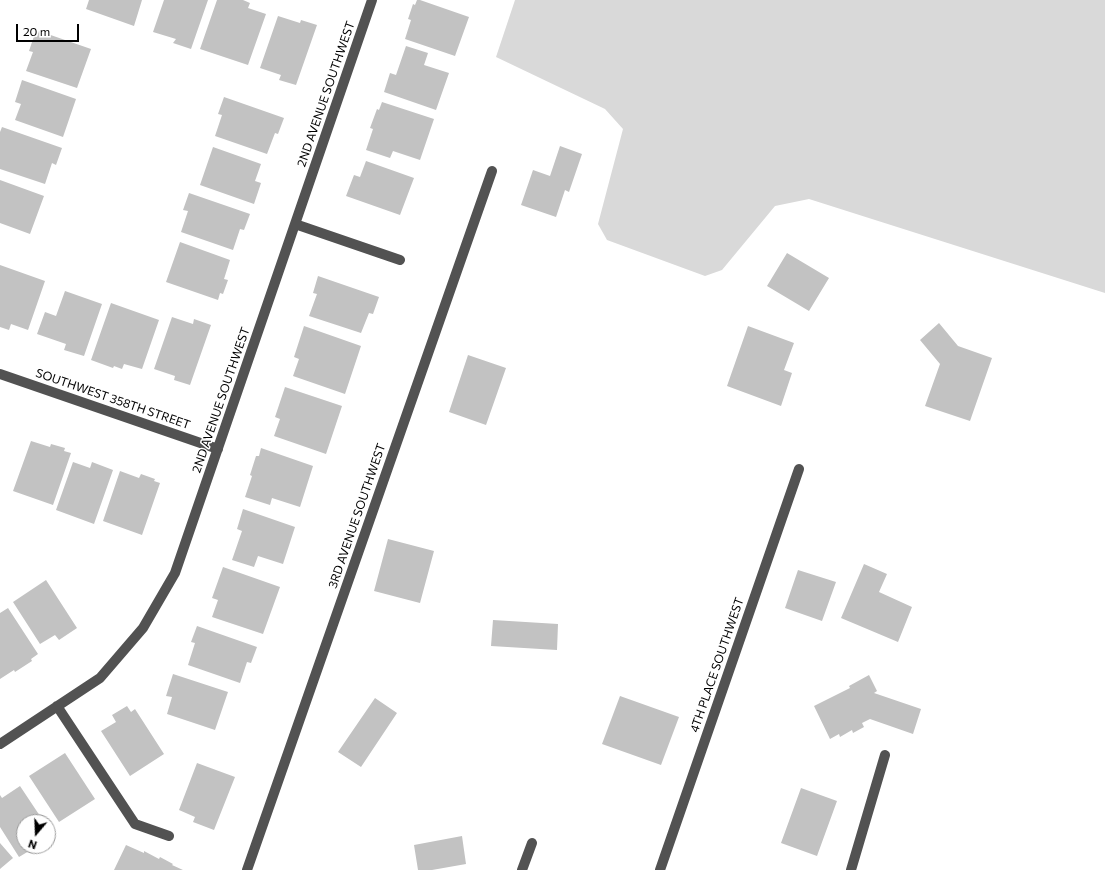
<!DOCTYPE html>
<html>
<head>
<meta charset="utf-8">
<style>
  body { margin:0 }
  #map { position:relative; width:1105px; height:870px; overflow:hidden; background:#fff; font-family:Commissioner,sans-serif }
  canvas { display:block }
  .north { position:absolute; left:16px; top:814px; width:40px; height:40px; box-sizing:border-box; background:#fff; border:1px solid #999; border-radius:50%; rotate:199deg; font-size:11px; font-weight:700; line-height:16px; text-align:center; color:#000 }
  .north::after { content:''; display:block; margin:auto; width:14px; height:18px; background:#000; clip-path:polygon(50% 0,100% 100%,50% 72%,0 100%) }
  .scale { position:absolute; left:16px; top:24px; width:63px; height:18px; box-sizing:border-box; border:2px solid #000; border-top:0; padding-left:5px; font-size:12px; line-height:14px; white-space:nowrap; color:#000; -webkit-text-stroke:3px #fff; paint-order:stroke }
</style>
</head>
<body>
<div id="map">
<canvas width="1105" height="870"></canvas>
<div class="north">N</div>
<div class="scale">20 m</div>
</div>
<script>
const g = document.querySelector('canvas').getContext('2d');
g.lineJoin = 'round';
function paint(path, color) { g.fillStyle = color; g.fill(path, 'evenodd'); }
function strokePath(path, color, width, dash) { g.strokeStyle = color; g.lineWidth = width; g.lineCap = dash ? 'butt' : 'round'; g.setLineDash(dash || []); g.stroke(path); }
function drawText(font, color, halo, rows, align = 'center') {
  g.font = font + ' Commissioner,sans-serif'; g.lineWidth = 3; g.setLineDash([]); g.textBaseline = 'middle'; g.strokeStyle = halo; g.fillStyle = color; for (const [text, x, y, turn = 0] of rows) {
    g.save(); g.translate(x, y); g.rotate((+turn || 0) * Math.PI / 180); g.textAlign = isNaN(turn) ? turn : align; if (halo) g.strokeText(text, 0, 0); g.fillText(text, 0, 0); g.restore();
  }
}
paint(new Path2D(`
  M515,0H1105V293L809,199L775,206L722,270L705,276L607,240L598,224L623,129L605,109L496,57Z`), '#d9d9d9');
paint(new Path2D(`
  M89,0H142L134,26L86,9Z
  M164,0H208L191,49L173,43L176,39L153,32Z
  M217,0H243L250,3L248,8L266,14L248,65L200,49Z
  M417,0H420L469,17L455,56L405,39L411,20L408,19L413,4L415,5Z
  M278,16L300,23L301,20L317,25L296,85L279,80L281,75L260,68Z
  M39,31L91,49L77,88L26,71L33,52L29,51L34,36L37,37Z
  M406,46L428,53L424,65L449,73L436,110L384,92L390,73L396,75Z
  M22,80L76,99L63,137L15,120L21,104L15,102Z
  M224,97L284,118L278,134L275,133L267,154L215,136L222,115L218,114Z
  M382,102L434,119L420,160L393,151L390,158L366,150L373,129L370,128L377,109L379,110Z
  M2,127L62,148L56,165L52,163L45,184L0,169V132Z
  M560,146L582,154L569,192L565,190L556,217L521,205L533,170L550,176Z
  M213,147L261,164L255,181L261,183L254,204L200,185Z
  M366,161L414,178L400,215L346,196L354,175L360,177Z
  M0,180L44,196L30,234L0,223Z
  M189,193L250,214L244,230L240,229L233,250L181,232L188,211L183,210Z
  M180,242L230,260L224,279L228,280L223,294L220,293L218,300L166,282Z
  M787,253L829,278L809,311L767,286Z
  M0,265L45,281L28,330L11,324L9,330L0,327Z
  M318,276L379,297L373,314L369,313L361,333L309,316L317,294L313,293Z
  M65,291L102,304L84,356L64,350L66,344L37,334L45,312L56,316Z
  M111,303L159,320L142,369L124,364L122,369L114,366L113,368L91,360Z
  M172,317L193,324L194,319L211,325L190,385L174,380L175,376L154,369Z
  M939,323L958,346L992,358L970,421L925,406L940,364L920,340Z
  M304,326L361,346L345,394L293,376L299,359L294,357Z
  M748,326L794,343L784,370L792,373L781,406L727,386Z
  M468,355L506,368L486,425L449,412Z
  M285,387L342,406L326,454L274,436L280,419L275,417Z
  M31,441L50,447L51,444L65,448L64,451L71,453L53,505L13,491Z
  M261,448L313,466L300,507L272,498L270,505L245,497L252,476L250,475L256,456H259Z
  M73,462L90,468L92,462L113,470L94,524L56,510Z
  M120,471L139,478L141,474L155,479L154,481L160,483L142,535L103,521Z
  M243,509L295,527L283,564L258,556L254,567L232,560L242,531L237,529Z
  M388,539L434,551L420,603L374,591Z
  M864,564L887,574L879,592L912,607L898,642L841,618Z
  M223,567L280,587L263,634L212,617L218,600L212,598Z
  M798,570L836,582L822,621L785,608Z
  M46,580L77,628L59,640L55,635L40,644L13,602Z
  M8,608L38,654L31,659L32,661L15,672L14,670L0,679V613Z
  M493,620L558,624L557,650L491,646Z
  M197,626L257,647L251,663L247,662L240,683L188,665L195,643L191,642Z
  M173,674L228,692L215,730L167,714L172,697L166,696Z
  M869,675L877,691L874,693L921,709L913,734L870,719L862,723L864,727L853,733L852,730L840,737L839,734L830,739L814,706L850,688L849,686Z
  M620,696L679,717L661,765L602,744Z
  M375,698L397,713L361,767L338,752Z
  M127,706L131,712L135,709L164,754L130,776L101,731L116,722L112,715Z
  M65,753L95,799L59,822L29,776Z
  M197,763L235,777L214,830L193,822L195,817L179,810Z
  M20,786L44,822H24V846H33L34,848L19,857L0,827V795L2,798Z
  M801,788L837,801L817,856L781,843Z
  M462,836L466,864L432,870H418L414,845Z
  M0,843L13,858L0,869Z
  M126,845L144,853V851L159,859L160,857L173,864L172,865L183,870H114Z`), '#c2c2c2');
strokePath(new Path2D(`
  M295,224L400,260
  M0,374L218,449
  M57,706L135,824L169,836
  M0,744L100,678L143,628L175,573L372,0
  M247,870L492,171
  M522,870L532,843
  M660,870L799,469
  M851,870L885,755`), '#525252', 10);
drawText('12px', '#000', '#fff', [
  ["2ND AVENUE SOUTHWEST",326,94,-71],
  ["SOUTHWEST 358TH STREET",113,399,19],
  ["2ND AVENUE SOUTHWEST",221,400,-71],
  ["3RD AVENUE SOUTHWEST",357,516,-71],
  ["4TH PLACE SOUTHWEST",717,665,-71]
]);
</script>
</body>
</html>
